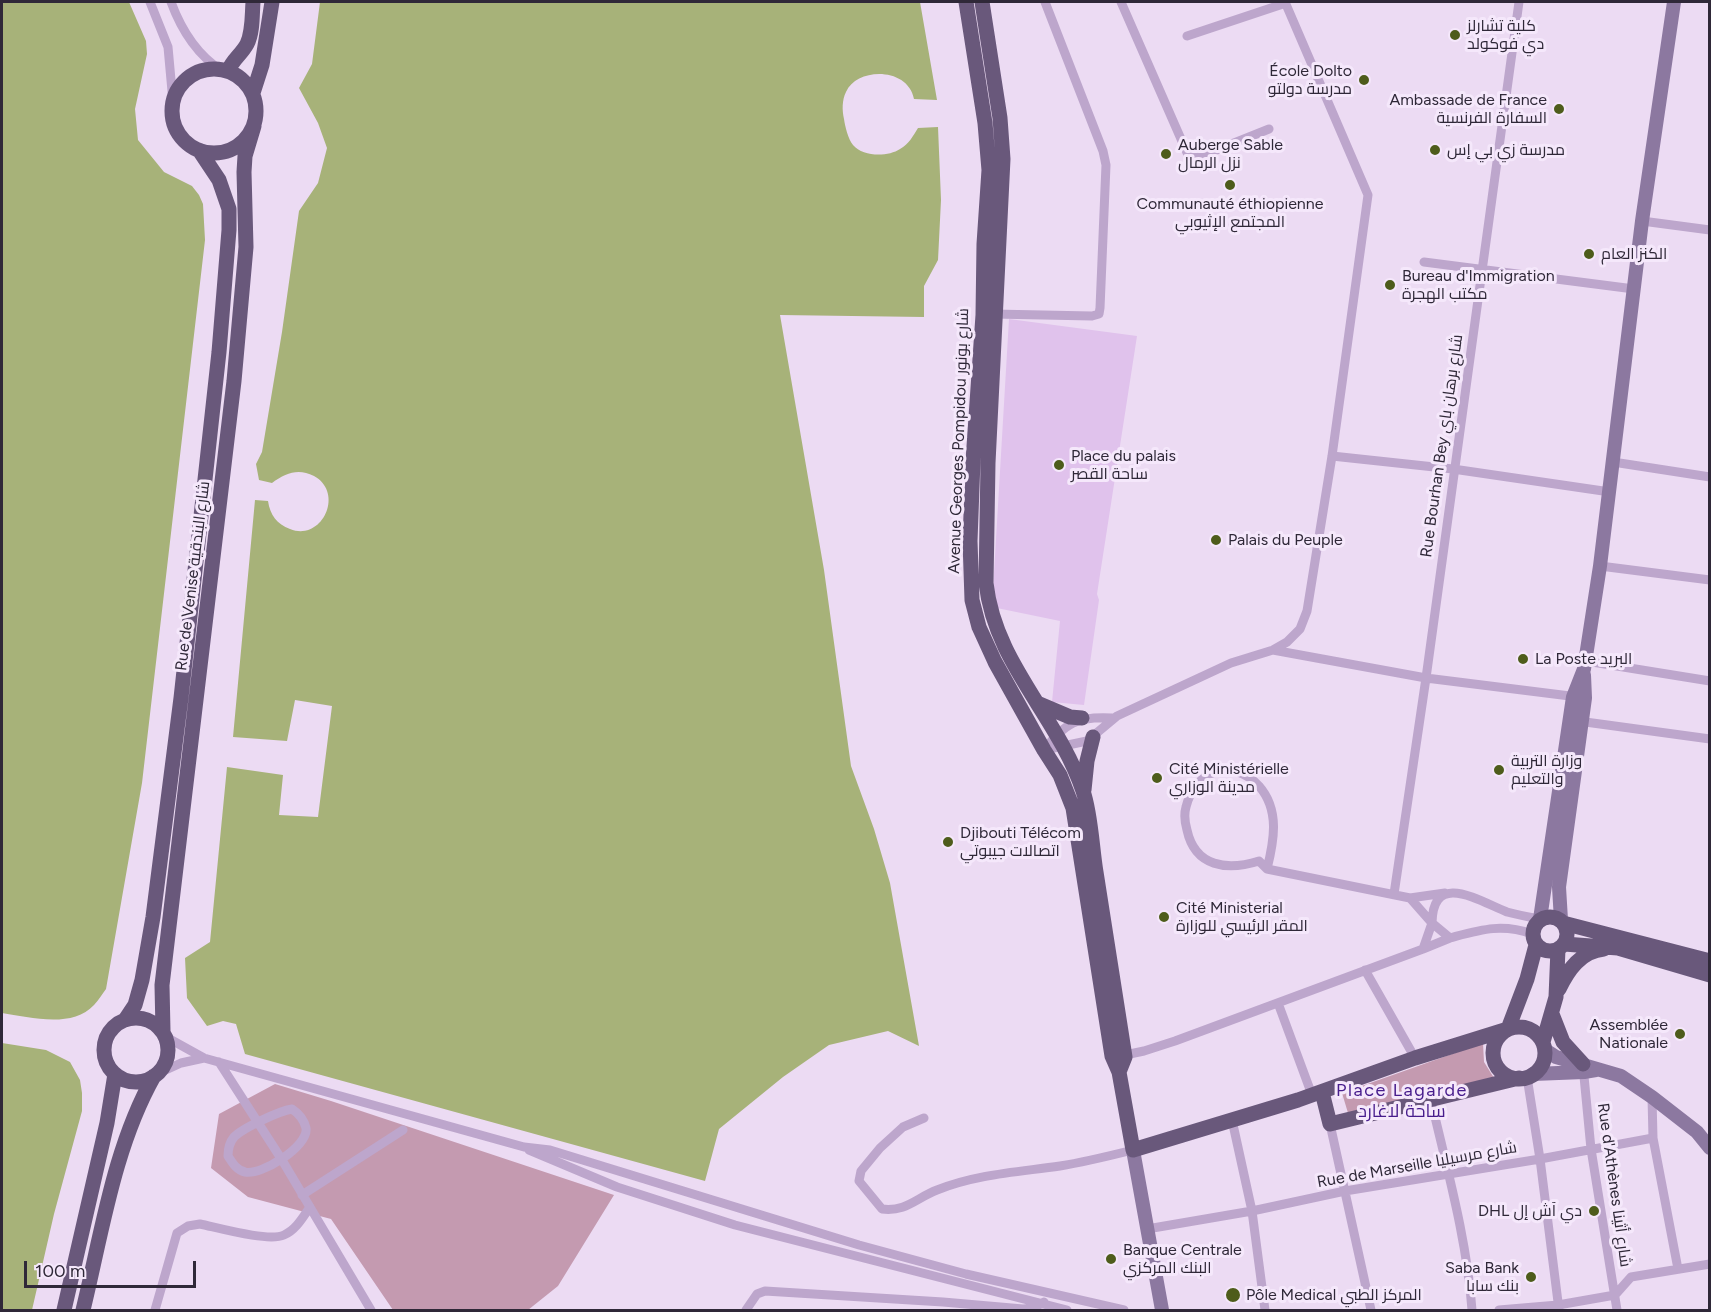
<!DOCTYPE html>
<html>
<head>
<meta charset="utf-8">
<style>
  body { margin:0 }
  #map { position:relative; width:1711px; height:1312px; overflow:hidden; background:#ecdbf3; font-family:Figtree,sans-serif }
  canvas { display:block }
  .frame { position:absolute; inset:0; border:3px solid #2f2838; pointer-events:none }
  .scale { position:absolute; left:24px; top:1261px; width:172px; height:27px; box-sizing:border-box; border:3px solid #2f2838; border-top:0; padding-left:8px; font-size:18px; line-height:21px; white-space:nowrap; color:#2f2838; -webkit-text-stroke:4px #f5e8fb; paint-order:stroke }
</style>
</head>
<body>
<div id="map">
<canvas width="1711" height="1312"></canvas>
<div class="frame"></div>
<div class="scale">100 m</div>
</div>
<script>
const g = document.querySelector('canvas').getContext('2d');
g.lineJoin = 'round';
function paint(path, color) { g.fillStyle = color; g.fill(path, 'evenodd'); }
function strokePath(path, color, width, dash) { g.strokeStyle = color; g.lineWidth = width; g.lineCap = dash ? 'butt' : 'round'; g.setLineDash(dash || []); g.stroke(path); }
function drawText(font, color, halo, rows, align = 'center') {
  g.font = font + ' Figtree,Cairo,sans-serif'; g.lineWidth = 6; g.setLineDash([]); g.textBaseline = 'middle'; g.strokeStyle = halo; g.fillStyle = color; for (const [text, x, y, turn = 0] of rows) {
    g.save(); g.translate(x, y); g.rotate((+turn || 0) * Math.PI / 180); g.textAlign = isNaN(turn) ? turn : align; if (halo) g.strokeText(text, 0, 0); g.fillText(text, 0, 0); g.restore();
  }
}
paint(new Path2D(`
  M1483,1043L1484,1062L1494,1078L1348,1113L1342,1093Z
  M275,1084L331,1101L614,1195L558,1286L528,1310H393L331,1219L248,1197L211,1168L219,1114Z`), '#c49ab0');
paint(new Path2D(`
  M1009,319L1137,336L1097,594L1099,600L1084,705L1052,702L1060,621L992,607Z`), '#e0c2ec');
paint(new Path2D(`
  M2,2H129L146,41L147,54L135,109L138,140L164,172L192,186L199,195L203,204L205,240L142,783L106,989C102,994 99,1000 94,1005C72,1029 29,1017 2,1013Z
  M320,2H920L937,100L914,99C908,67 857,67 846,92C842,100 842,110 844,119C845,126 848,139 853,145C863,157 888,157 900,149C909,144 913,136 918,128L938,127L941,200L938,260L924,286V317L780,315L824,570L851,766L874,829L890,883L919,1046L888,1031L829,1045L783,1077L719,1129L705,1181L245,1054L236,1024L223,1021L207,1026L187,998L185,958L210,942L227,767L283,775L279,815L318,817L332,706L295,700L287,741L233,737L255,500L268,501C270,515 277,524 290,529C322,542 345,493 314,476C298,468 286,473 272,483L259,480L256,464L262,452L282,332L299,211L318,183L327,148L318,123L299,88L312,64Z
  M2,1043L46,1050L70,1062L80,1080L82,1093V1111L54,1214L32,1310H2Z`), '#a7b279');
strokePath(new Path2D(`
  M150,2L168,47L173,102
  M171,2C181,29 196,54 221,70
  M1121,2L1188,155L1199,157L1269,129
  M1187,36L1286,3
  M1642,221L1710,230
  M1424,262L1634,289
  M993,314L1092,316L1099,314L1100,308L1106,165L1103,151L1045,2
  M1332,456L1453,469L1610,492
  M1613,462L1710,477
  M1600,566L1710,580
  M1273,650L1426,678L1578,697
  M1586,661L1710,681
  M1578,721L1710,739
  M1044,750L1087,741L1117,716L1231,663L1273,650L1287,642L1300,629L1307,611L1332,456L1368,195L1285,2
  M1044,750C1065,723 1077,716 1112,718
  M1267,869C1274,841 1280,810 1259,786C1232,757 1195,770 1186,807C1184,814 1185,823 1187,830C1195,867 1227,871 1259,861L1267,869L1410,898
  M1445,893L1410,898L1432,923L1423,949L1450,938
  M1394,894L1426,678L1519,2
  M1532,934C1501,923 1480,930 1450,938L1432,923C1433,870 1479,901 1507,912C1518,915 1529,917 1540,919
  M1365,970L1415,1058
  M1278,1003L1312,1095
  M166,1037L204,1058L524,1147L550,1150L859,1245L966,1274L1124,1310
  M1120,1056L1144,1051L1175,1041L1423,949
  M219,1062L282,1160L371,1310
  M1583,1066L1591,1149L1617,1310
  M157,1074L181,1063L204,1058
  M1527,1077L1540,1159L1559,1310
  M1652,1097L1653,1138L1678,1269
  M1431,1100C1447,1169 1467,1240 1472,1310
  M292,1109C298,1113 304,1120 306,1128C309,1146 261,1176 245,1172C236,1170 232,1162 228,1156C228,1149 229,1143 234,1137C243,1128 279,1111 292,1109Z
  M924,1118L903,1127L880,1148L861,1171L859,1181L882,1209C906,1212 916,1198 937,1190C977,1174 1019,1172 1060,1166C1085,1162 1109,1156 1133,1150
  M1232,1120L1252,1211L1265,1310
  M1330,1124L1371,1310
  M529,1150L617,1187L735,1225L1067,1310
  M302,1195L403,1130
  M1147,1229L1252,1211L1345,1191L1540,1159L1653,1138
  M155,1310L177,1233L188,1226L200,1224C219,1228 268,1242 284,1235C296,1230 303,1217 310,1207
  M746,1310L757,1294L765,1291L943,1302L1023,1309L1034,1308L1044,1302
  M1499,1310L1558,1305L1615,1295L1631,1277L1710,1264`), '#bda6cc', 9);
strokePath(new Path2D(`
  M1540,919L1573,697L1584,669L1600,566L1642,221L1674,2
  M1561,920L1559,887L1585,698L1584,675
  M1545,1050L1556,1057L1621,1076L1652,1097L1697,1132L1710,1148
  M1533,1074L1584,1072L1596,1070
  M1133,1150L1162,1310`), '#8c78a0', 14);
strokePath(new Path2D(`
  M966,2L985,123L989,170L984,244L983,315L973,461L970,541L972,600L979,627L995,662L1044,750L1060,775L1073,808L1112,1056L1119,1072L1133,1150L1298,1100L1415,1058L1508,1029L1527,979L1536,945
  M982,2L1000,118L1003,159L988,463L986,583C995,664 1058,716 1083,791C1091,814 1092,848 1096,872C1106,934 1115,995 1125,1057L1119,1072
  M172 111a42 42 0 1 1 84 0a42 42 0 1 1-84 0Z
  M228,71C233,59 241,55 247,44C253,32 252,15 253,2
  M253,93L262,65L272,2
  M1037,703L1070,717L1082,718
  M1084,790L1087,761L1093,737
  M1533 934a17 17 0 1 1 34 0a17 17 0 1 1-34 0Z
  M1563,923L1710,961
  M1564,944L1618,948L1710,975
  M1559,989C1568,970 1581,951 1604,949
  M1552,1014L1563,1042L1583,1064
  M104 1050a32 32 0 1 1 64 0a32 32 0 1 1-64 0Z
  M125,1020L135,1005L142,980L153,917L181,698L219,352L229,230V209L219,180L199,150
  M1493 1053a26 26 0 1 1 52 0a26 26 0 1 1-52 0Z
  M163,1031L162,985L234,381L246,247L244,172L245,156L254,126
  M1543,1042L1556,997L1558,949
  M1322,1092L1330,1124L1519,1078
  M64,1310L107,1123L115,1074
  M83,1310C102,1232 114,1147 154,1076`), '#69587b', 15);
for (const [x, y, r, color] of [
  [1455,35,6,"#4e5c1b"],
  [1364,80,6,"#4e5c1b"],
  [1559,109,6,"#4e5c1b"],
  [1435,150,6,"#4e5c1b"],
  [1166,154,6,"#4e5c1b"],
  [1230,185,6,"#4e5c1b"],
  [1589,254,6,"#4e5c1b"],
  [1390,285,6,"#4e5c1b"],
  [1059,465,6,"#4e5c1b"],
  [1216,540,6,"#4e5c1b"],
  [1523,659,6,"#4e5c1b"],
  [1499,770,6,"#4e5c1b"],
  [1157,778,6,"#4e5c1b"],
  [948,842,6,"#4e5c1b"],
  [1164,917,6,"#4e5c1b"],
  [1680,1034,6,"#4e5c1b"],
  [1594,1211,6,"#4e5c1b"],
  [1111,1259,6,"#4e5c1b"],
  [1531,1277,6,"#4e5c1b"],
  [1233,1295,8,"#4e5c1b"]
]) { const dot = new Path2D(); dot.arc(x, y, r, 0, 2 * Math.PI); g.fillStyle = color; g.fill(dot); strokePath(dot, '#f5e8fb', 2); }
drawText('16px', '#2f2838', '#f5e8fb', [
  ["كلية تشارلز",1467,26],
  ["دي فوكولد",1467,44],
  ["École Dolto",1352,71,"right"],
  ["مدرسة دولتو",1352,89,"right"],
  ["Ambassade de France",1547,100,"right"],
  ["السفارة الفرنسية",1547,118,"right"],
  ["Auberge Sable",1178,145],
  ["نزل الرمال",1178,163],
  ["مدرسة زي بي إس",1447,150],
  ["Communauté éthiopienne",1230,204,"center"],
  ["المجتمع الإثيوبي",1230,222,"center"],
  ["الكنز العام",1601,254],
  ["Bureau d'Immigration",1402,276],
  ["مكتب الهجرة",1402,294],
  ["Place du palais",1071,456],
  ["ساحة القصر",1071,474],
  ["Palais du Peuple",1228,540],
  ["La Poste البريد",1535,659],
  ["وزارة التربية",1511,761],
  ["والتعليم",1511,779],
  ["Cité Ministérielle",1169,769],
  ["مدينة الوزاري",1169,787],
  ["Djibouti Télécom",960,833],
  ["اتصالات جيبوتي",960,851],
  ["Cité Ministerial",1176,908],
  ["المقر الرئيسي للوزارة",1176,926],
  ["Assemblée",1668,1025,"right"],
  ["Nationale",1668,1043,"right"],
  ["DHL دي آش إل",1582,1211,"right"],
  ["Banque Centrale",1123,1250],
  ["البنك المركزي",1123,1268],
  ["Saba Bank",1519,1268,"right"],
  ["بنك سابا",1519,1286,"right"],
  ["Pôle Medical المركز الطبي",1246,1295]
], 'left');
drawText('16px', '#2f2838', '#f5e8fb', [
  ["Avenue Georges Pompidou شارع بونور",959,441,-88],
  ["Rue Bourhan Bey شارع برهان باي",1442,446,-82],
  ["Rue de Venise شارع البندقية",193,576,-83],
  ["Rue de Marseille شارع مرسيليا",1417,1165,-10],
  ["Rue d'Athènes شارع أثينا",1614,1185,82]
]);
g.letterSpacing = '1.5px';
drawText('18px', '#471c8c', '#f5e8fb', [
  ["Place Lagarde",1402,1091],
  ["ساحة لاغارد",1402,1112]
]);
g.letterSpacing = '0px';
</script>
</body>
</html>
